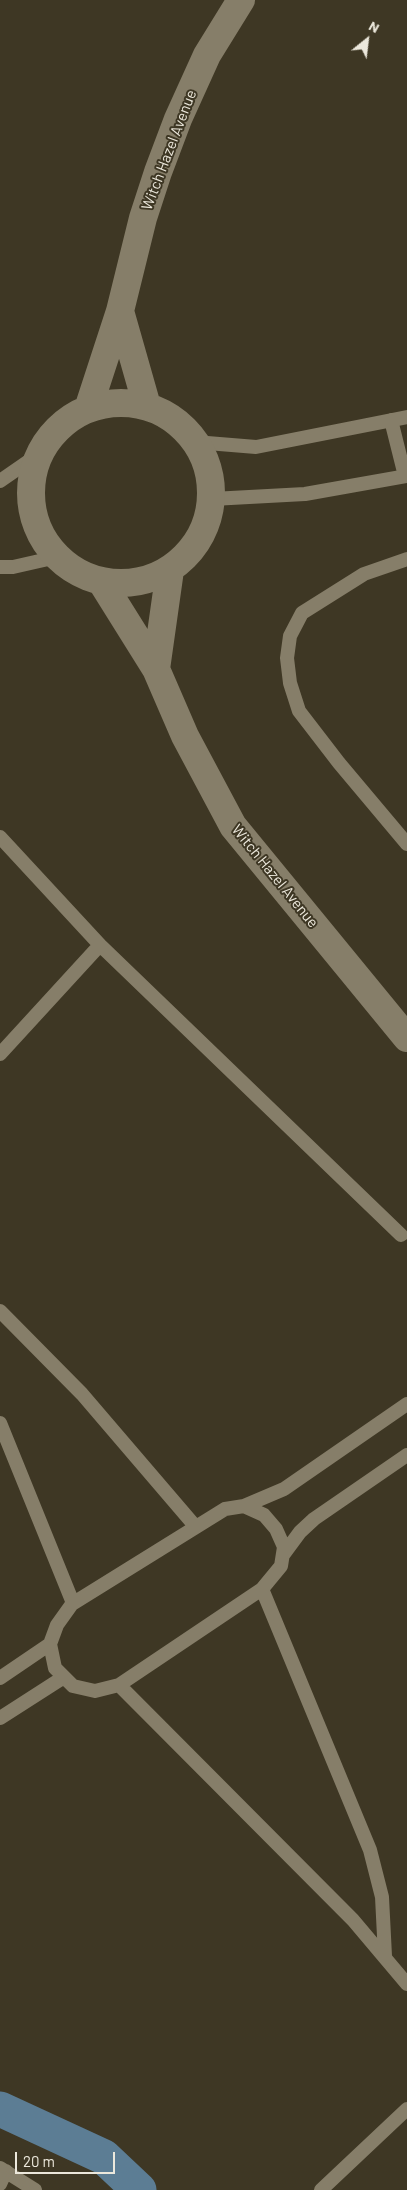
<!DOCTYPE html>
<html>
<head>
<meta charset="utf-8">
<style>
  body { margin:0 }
  #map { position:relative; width:407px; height:2190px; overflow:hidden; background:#3e3724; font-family:Barlow,sans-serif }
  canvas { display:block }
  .north { position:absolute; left:342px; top:15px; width:50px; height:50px; -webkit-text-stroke:4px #3e3724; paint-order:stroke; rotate:29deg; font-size:14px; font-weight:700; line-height:20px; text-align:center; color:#ece8dc }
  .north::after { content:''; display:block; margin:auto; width:18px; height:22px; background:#ece8dc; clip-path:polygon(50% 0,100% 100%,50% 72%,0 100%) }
  .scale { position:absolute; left:15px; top:2152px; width:100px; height:22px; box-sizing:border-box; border:2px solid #ece8dc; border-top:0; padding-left:6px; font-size:15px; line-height:18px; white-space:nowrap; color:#ece8dc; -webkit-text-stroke:4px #3e3724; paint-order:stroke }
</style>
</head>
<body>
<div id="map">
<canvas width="407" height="2190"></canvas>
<div class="north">N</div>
<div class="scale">20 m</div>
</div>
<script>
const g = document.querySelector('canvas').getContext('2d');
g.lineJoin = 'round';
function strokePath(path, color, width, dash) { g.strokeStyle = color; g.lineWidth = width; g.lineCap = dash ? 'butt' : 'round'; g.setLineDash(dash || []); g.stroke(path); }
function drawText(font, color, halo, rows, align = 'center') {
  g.font = font + ' Barlow,sans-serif'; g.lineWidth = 4; g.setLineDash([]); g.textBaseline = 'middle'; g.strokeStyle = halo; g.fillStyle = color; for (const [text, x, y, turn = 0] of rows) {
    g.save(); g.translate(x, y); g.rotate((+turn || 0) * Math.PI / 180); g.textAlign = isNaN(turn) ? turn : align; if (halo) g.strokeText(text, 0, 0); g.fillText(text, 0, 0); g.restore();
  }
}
strokePath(new Path2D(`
  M0,2109L104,2157L139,2190`), '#5c7d94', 35);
strokePath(new Path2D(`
  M391,420L405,476
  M195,442L256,447L407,417
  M0,481L39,454
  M212,499L305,494L407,476
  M407,559L364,574L302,613L290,636L287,658L290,683L299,711L339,763L407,844
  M0,567H13L57,557
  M0,837L100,945L401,1235
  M0,1054L100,945
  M0,1311L82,1394L195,1526
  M0,1423L73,1603
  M244,1506L284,1489L407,1404
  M283,1555L300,1532L314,1519L407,1455
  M262,1589L370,1850L382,1897L385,1956
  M0,1678L50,1644L57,1625L72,1604L225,1509L244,1506L264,1515L276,1529L284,1547L281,1566L262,1589L119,1685L95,1691L73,1686L55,1668L50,1644
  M119,1685L353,1920L407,1984
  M0,1718L64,1677
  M0,2168L35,2190
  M0,2184L6,2171
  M321,2190L407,2109`), '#867e69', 14);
strokePath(new Path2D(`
  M120,311L147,406
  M31 493a90 90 0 1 1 180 0a90 90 0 1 1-180 0Z
  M88,409L120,311L143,218L158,172L178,119L207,55L241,0
  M101,581L156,669L185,736L233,826L407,1038
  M156,669L170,570`), '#867e69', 28);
drawText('15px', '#ece8dc', '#3e3724', [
  ["Witch Hazel Avenue",169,150,-69],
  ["Witch Hazel Avenue",275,876,51]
]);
</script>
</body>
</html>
